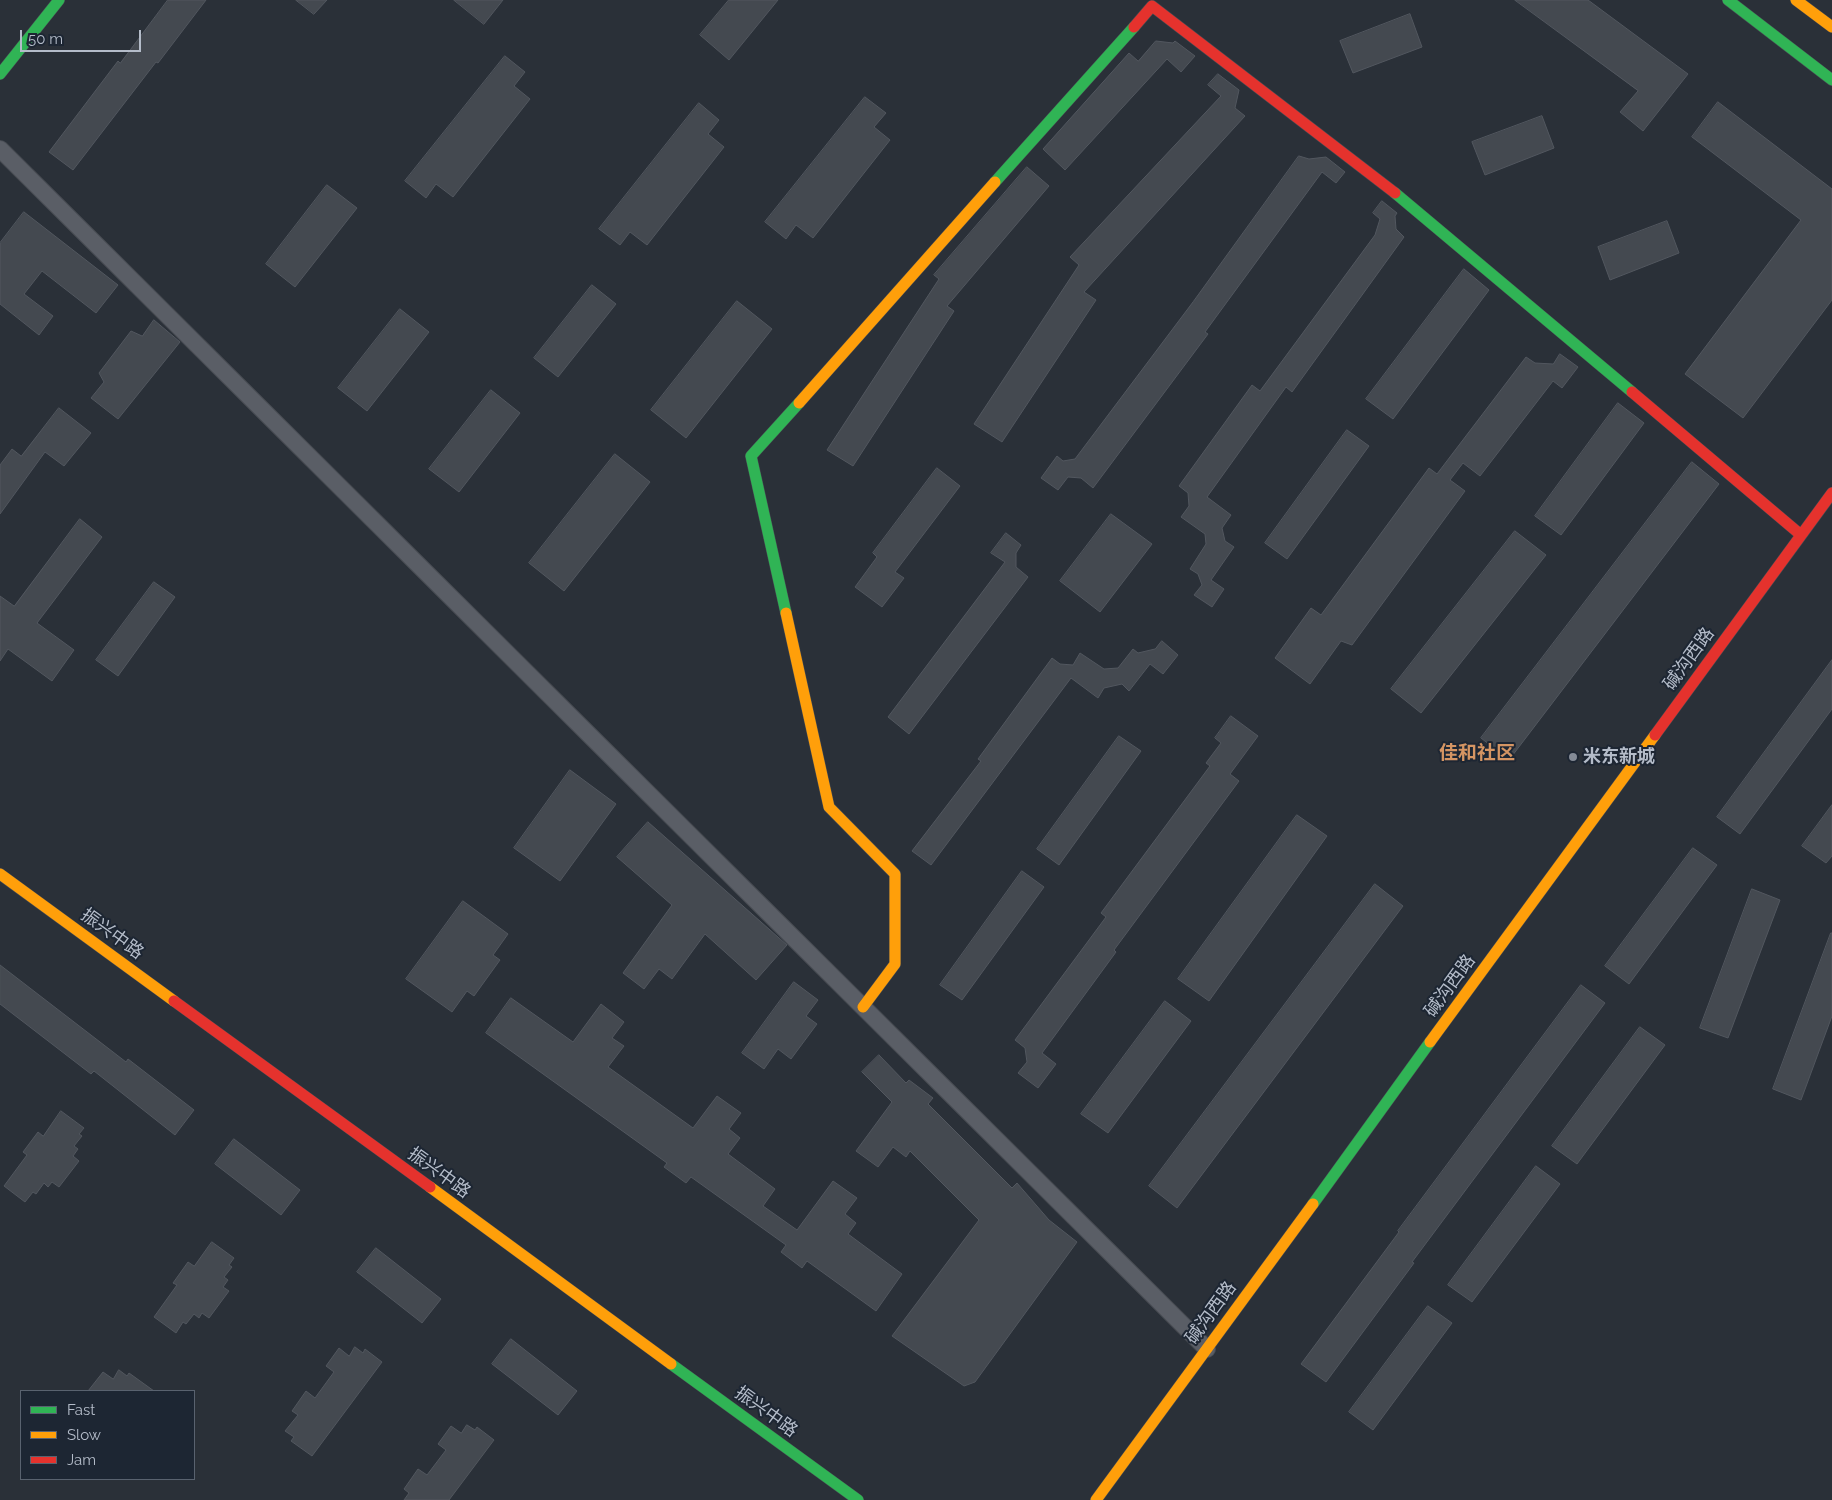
<!DOCTYPE html>
<html>
<head>
<meta charset="utf-8">
<style>
  body { margin:0 }
  #map { position:relative; width:1832px; height:1500px; overflow:hidden; background:#2a3038; font-family:Raleway,sans-serif }
  canvas { display:block }
  .legend { position:absolute; left:20px; top:1390px; width:175px; height:90px; box-sizing:border-box; background:#1d2633; border:1px solid #59626f; margin:0; padding:6px 9px; list-style:none; font-size:15px; color:#b4bcc9 }
  .legend li { display:flex; align-items:center; gap:10px; height:25px }
  .legend b { width:25px; border:1px solid #59626f }
  .scale { position:absolute; left:20px; top:30px; width:121px; height:22px; box-sizing:border-box; border:2px solid #b4bcc9; border-top:0; padding-left:6px; font-size:15px; line-height:18px; white-space:nowrap; color:#b4bcc9; -webkit-text-stroke:4px #1d2633; paint-order:stroke }
</style>
</head>
<body>
<div id="map">
<canvas width="1832" height="1500"></canvas>
<ul class="legend">
<li><b style="height:6px;background:#30b455"></b>Fast</li>
<li><b style="height:6px;background:#ff9f0a"></b>Slow</li>
<li><b style="height:6px;background:#e5322d"></b>Jam</li>
</ul>
<div class="scale">50 m</div>
</div>
<script>
const g = document.querySelector('canvas').getContext('2d');
g.lineJoin = 'round';
function paint(path, color) { g.fillStyle = color; g.fill(path, 'evenodd'); }
function strokePath(path, color, width, dash) { g.strokeStyle = color; g.lineWidth = width; g.lineCap = dash ? 'butt' : 'round'; g.setLineDash(dash || []); g.stroke(path); }
function drawText(font, color, halo, rows, align = 'center') {
  g.font = font + ' Raleway,"Noto Sans SC",sans-serif'; g.lineWidth = 4; g.setLineDash([]); g.textBaseline = 'middle'; g.strokeStyle = halo; g.fillStyle = color; for (const [text, x, y, turn = 0] of rows) {
    g.save(); g.translate(x, y); g.rotate((+turn || 0) * Math.PI / 180); g.textAlign = isNaN(turn) ? turn : align; if (halo) g.strokeText(text, 0, 0); g.fillText(text, 0, 0); g.restore();
  }
}
const building = new Path2D(`
  M168,0H206L158,63L156,62L73,170L49,152L118,61L120,63Z
  M296,0H327L314,14Z
  M454,0H503L484,24Z
  M729,0H778L729,60L700,35Z
  M1515,0H1588L1688,74L1643,131L1620,112L1638,91Z
  M1410,14L1422,47L1353,73L1340,41Z
  M1156,41L1173,43L1175,41L1195,56L1181,72L1167,59L1065,170L1043,149L1129,53L1138,61Z
  M505,56L525,72L514,86L530,99L453,197L436,184L426,198L405,181Z
  M1218,74L1239,90L1235,108L1245,116L1084,292L1096,300L1002,442L974,424L1079,265L1070,257L1221,96L1208,85Z
  M865,97L886,113L874,127L890,140L813,238L796,225L786,239L765,222Z
  M1718,102L1832,189V300L1743,418L1685,374L1801,220L1692,137Z
  M699,103L719,120L708,134L724,147L647,245L630,232L620,245L599,229Z
  M1542,116L1554,148L1485,175L1472,142Z
  M1299,156L1309,159L1326,157L1345,172L1336,183L1322,172L1205,332L1208,334L1093,488L1081,478L1068,477L1058,490L1041,478L1057,456L1063,461L1075,459L1193,302Z
  M1027,167L1049,186L947,306L954,311L853,466L827,450L939,279L934,275Z
  M327,185L357,208L295,287L266,264Z
  M1382,201L1397,213L1395,216L1396,229L1404,237L1292,392L1286,387L1207,497L1231,515L1222,528L1225,541L1234,547L1211,580L1224,589L1212,607L1194,595L1202,585L1198,574L1190,569L1206,544L1205,534L1181,517L1189,506L1188,493L1179,486L1252,385L1260,391L1375,235L1380,219L1373,213Z
  M24,212L118,285L96,313L42,271L24,294L53,316L39,335L0,304V243Z
  M1667,221L1679,253L1610,280L1598,247Z
  M1464,269L1489,290L1393,419L1366,399Z
  M592,285L616,304L558,377L534,358Z
  M737,301L772,329L686,438L651,410Z
  M400,309L429,332L367,411L338,388Z
  M154,320L180,342L118,419L91,398L104,382L99,373L131,331L142,336Z
  M1560,354L1578,367L1562,388L1553,381L1480,476L1463,463L1450,480L1465,491L1352,645L1341,641L1310,684L1275,658L1311,608L1321,615L1429,468L1437,474L1526,357L1535,363L1553,364Z
  M491,390L520,413L459,492L429,469Z
  M1618,403L1644,423L1561,535L1535,516Z
  M59,408L91,433L64,466L45,452L0,514V465L12,449L21,456Z
  M1347,430L1369,446L1287,559L1265,543Z
  M615,454L650,482L564,591L529,563Z
  M1692,462L1719,484L1509,760L1481,738Z
  M937,468L960,486L895,572L904,578L882,607L855,587L877,557L873,553Z
  M1111,514L1152,544L1100,612L1060,581Z
  M80,519L102,537L37,623L74,650L52,681L8,649L0,661V596L14,606Z
  M1515,531L1546,555L1421,713L1391,689Z
  M1006,533L1021,545L1016,553V567L1028,577L909,734L888,717L1005,562L991,553Z
  M154,582L175,597L118,676L96,660Z
  M1162,641L1178,655L1163,674L1150,664L1129,691L1122,684L1104,688L1098,698L1071,678L931,865L912,851L981,761L978,759L1052,658L1060,664L1073,665L1080,653L1104,669L1118,668L1133,649L1138,653L1155,649Z
  M1832,660V709L1740,834L1717,817Z
  M1231,716L1258,736L1230,774L1239,781L1114,950L1116,952L1042,1053L1056,1064L1038,1088L1018,1073L1027,1062L1025,1048L1015,1040L1106,917L1101,913L1210,766L1206,763L1221,743L1215,738Z
  M1119,736L1141,751L1059,865L1037,849Z
  M570,770L616,804L560,881L514,848Z
  M1832,805V856L1826,863L1802,846Z
  M1297,815L1327,836L1209,1001L1178,979Z
  M648,822L787,945L756,980L705,934L672,979L659,969L644,989L623,973L672,905L617,857Z
  M1693,848L1717,865L1629,984L1605,966Z
  M1022,871L1044,887L962,1000L940,985Z
  M1375,884L1403,906L1177,1208L1149,1186Z
  M1752,889L1780,900L1728,1038L1700,1028Z
  M463,901L508,934L493,955L500,960L474,996L467,991L452,1012L406,979Z
  M1831,933H1832V1016L1801,1100L1773,1089Z
  M0,965L126,1062L128,1059L194,1110L175,1135L94,1071L91,1074L0,1004Z
  M794,982L818,1000L806,1016L817,1024L791,1059L778,1049L764,1069L742,1053Z
  M1581,985L1605,1003L1412,1262L1414,1263L1326,1382L1301,1364L1399,1232L1398,1231Z
  M511,998L573,1042L601,1004L624,1022L612,1038L624,1046L608,1067L693,1128L717,1096L741,1113L729,1129L740,1138L728,1154L775,1189L763,1206L797,1230L833,1181L857,1198L845,1214L856,1223L848,1234L902,1274L876,1311L807,1261L802,1268L781,1252L786,1245L691,1177L686,1183L664,1167L667,1163L486,1033Z
  M1165,1001L1191,1021L1108,1133L1081,1114Z
  M1640,1027L1665,1045L1577,1164L1552,1146Z
  M879,1055L906,1083L909,1080L933,1098L928,1104L1012,1188L1017,1183L1049,1220L1077,1242L975,1382L964,1386L892,1336L979,1220L910,1151L906,1157L893,1147L878,1167L856,1151L892,1102L862,1072Z
  M61,1111L84,1128L79,1134L82,1136L74,1146L78,1149L73,1156L79,1161L59,1187L52,1182L48,1187L44,1183L36,1194L33,1192L25,1202L4,1186L27,1155L23,1152L38,1132L43,1136Z
  M234,1139L300,1190L281,1215L215,1164Z
  M1536,1166L1560,1184L1472,1302L1448,1285Z
  M212,1242L234,1258L229,1265L232,1267L224,1277L228,1280L223,1287L229,1291L209,1318L202,1313L199,1318L194,1314L186,1324L183,1322L176,1333L154,1317L177,1285L173,1283L188,1262L194,1266Z
  M376,1248L441,1299L422,1323L357,1272Z
  M1428,1306L1452,1323L1373,1430L1349,1412Z
  M511,1339L577,1391L558,1415L492,1364Z
  M355,1347L363,1353L365,1349L382,1362L312,1456L291,1441L294,1437L285,1431L298,1415L292,1411L306,1391L315,1398L334,1372L326,1366L339,1348L349,1356Z
  M119,1370L127,1376L129,1373L154,1391H88L103,1372L113,1379Z
  M467,1425L475,1430L477,1427L494,1440L449,1500H404L409,1493L404,1489L418,1469L427,1475L446,1450L438,1444L451,1426L461,1433Z`);
paint(building, '#444950');
strokePath(building, '#52575f', 1);
const street = new Path2D(`
  M0,149L1207,1349`);
const fast = new Path2D(`
  M1728,0L1832,80
  M0,74L59,0
  M995,182L1134,27
  M1395,193L1632,392
  M786,613L751,456L799,403
  M1313,1204L1430,1042
  M671,1364L858,1500`);
const slow = new Path2D(`
  M1796,0L1832,27
  M799,403L995,182
  M786,613L829,807L895,874V964L863,1007
  M0,874L174,1001
  M1430,1042L1655,735
  M430,1187L671,1364
  M1096,1500L1313,1204`);
const jam = new Path2D(`
  M1134,27L1152,6L1395,193
  M1632,392L1801,535
  M1655,735L1832,493
  M174,1001L430,1187`);
strokePath(street, '#484c53', 18);
strokePath(fast, '#484c53', 12);
strokePath(slow, '#484c53', 12);
strokePath(jam, '#484c53', 12);
strokePath(street, '#5a5e66', 16);
strokePath(fast, '#30b455', 11);
strokePath(slow, '#ff9f0a', 11);
strokePath(jam, '#e5322d', 11);
for (const [x, y, r, color] of [
  [1573,757,5,"#848b96"]
]) { const dot = new Path2D(); dot.arc(x, y, r, 0, 2 * Math.PI); g.fillStyle = color; g.fill(dot); strokePath(dot, '#1d2633', 2); }
drawText('18px', '#b4bcc9', '#1d2633', [
  ["碱沟西路",1689,659,-54],
  ["振兴中路",112,934,36],
  ["碱沟西路",1450,986,-54],
  ["振兴中路",439,1173,36],
  ["碱沟西路",1211,1313,-54],
  ["振兴中路",766,1412,36]
]);
drawText('bold 18px', '#b4bcc9', '#1d2633', [
  ["米东新城",1583,757]
], 'left');
drawText('bold 19px', '#d59563', '#1d2633', [
  ["佳和社区",1477,753]
]);
</script>
</body>
</html>
